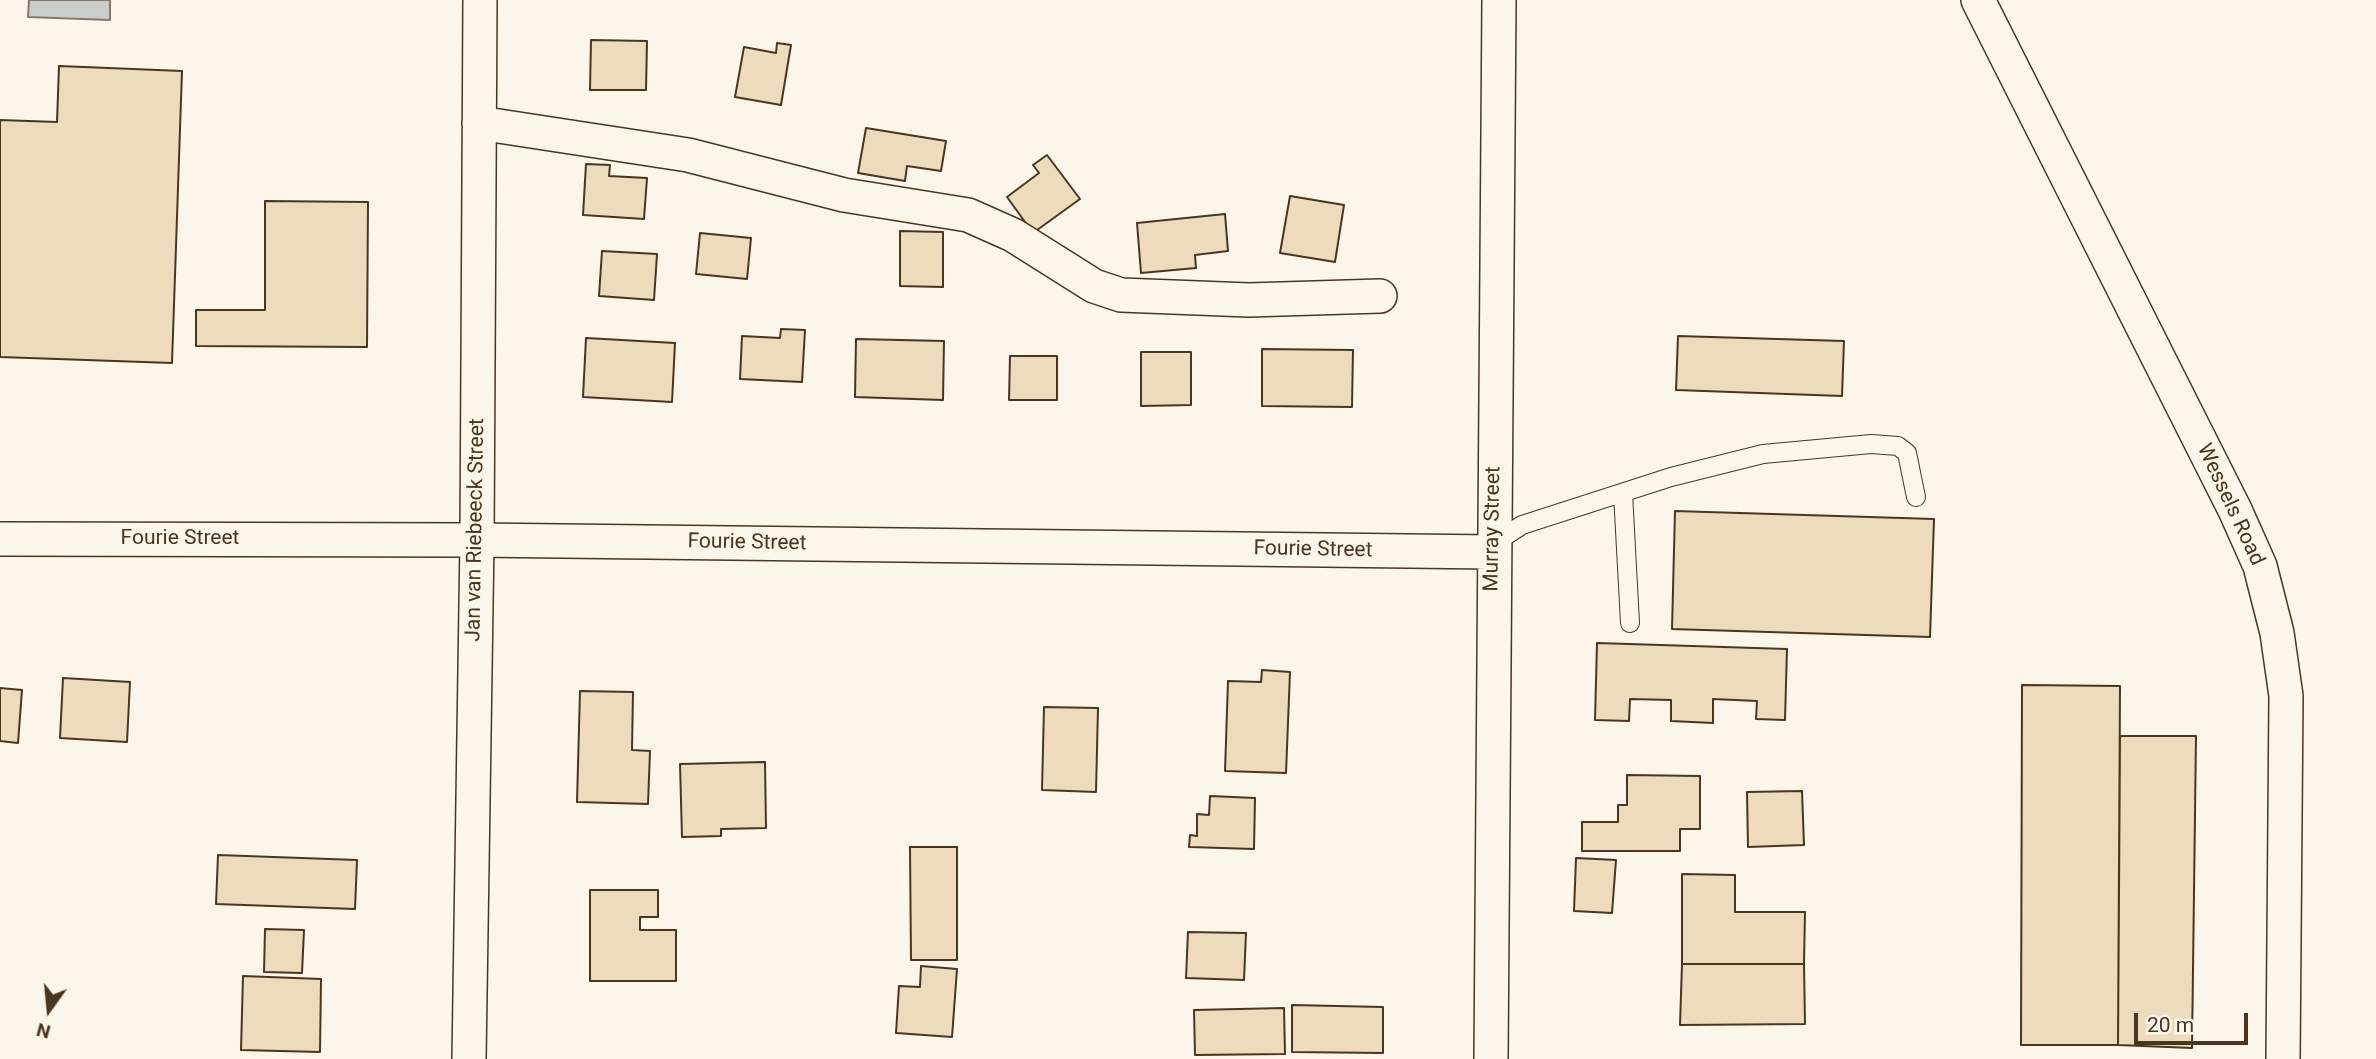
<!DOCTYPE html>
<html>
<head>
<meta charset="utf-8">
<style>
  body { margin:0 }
  #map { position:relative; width:2376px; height:1059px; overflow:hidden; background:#fbf6e9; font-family:Roboto,sans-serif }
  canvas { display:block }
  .north { position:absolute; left:14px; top:975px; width:70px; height:70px; -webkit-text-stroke:5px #fbf6e9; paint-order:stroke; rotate:195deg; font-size:19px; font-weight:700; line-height:28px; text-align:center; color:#4a3520 }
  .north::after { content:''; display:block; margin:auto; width:24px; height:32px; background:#4a3520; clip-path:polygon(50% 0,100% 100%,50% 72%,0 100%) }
  .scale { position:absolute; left:2134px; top:1013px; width:114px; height:32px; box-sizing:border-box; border:4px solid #4a3520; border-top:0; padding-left:9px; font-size:21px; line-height:24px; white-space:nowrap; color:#4a3520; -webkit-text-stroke:5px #fbf6e9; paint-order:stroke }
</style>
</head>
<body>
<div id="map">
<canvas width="2376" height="1059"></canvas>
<div class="north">N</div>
<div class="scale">20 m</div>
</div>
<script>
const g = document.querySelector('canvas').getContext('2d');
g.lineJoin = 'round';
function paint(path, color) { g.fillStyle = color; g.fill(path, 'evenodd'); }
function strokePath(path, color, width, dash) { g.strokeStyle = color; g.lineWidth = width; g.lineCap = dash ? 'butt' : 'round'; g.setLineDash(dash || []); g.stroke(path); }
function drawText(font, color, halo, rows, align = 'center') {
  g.font = font + ' Roboto,sans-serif'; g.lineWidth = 5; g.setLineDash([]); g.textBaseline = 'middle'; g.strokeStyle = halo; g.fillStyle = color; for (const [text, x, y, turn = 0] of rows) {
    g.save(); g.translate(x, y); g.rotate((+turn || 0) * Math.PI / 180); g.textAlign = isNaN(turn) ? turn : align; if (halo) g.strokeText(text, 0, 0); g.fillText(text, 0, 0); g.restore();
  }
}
const water = new Path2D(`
  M29,0H110V20L28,17Z`);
paint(water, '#c9cecd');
strokePath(water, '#887966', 2);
const building = new Path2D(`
  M591,40L647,41L646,90H590Z
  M777,43L791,45L781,105L735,97L744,47L776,53Z
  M59,66L182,71L172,363L0,357V120L57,122Z
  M866,128L946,141L941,171L907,166L905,181L858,173Z
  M1047,155L1080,199L1033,233L1007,197L1039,173L1033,165Z
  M586,164L610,165L609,176L647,178L644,219L583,215Z
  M1290,196L1344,205L1335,262L1280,253Z
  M265,201L368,202L367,347L196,346V310H265Z
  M1225,214L1228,251L1195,255L1196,268L1141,273L1137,223Z
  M900,231L943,232V287L900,286Z
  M700,233L751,238L747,279L696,274Z
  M602,251L657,254L654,300L599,296Z
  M781,329L805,330L802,382L740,379L742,336L780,338Z
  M1678,336L1844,341L1842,396L1676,390Z
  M586,338L675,343L672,402L583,397Z
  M856,339L944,341L943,400L855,397Z
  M1262,349L1353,350L1352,407L1262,406Z
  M1141,352H1191V405L1141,406Z
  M1010,356H1057V400H1009Z
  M1675,511L1934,519L1930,637L1672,629Z
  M1597,643L1787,649L1785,720L1756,719L1757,701L1713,699V723L1671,721V700L1630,699L1629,721L1595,720Z
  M1262,670L1290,672L1286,773L1225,771L1228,681L1261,682Z
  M63,678L130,682L127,742L60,738Z
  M2022,685L2120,686L2118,1045H2021Z
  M0,688L22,690L18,743L0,741Z
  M580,691L633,692L632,750L650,751L648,804L577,802Z
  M1044,707L1098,708L1096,792L1042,790Z
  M2120,736H2196L2192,1048L2118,1045Z
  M765,762L766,828L721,829V836L682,837L680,764Z
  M1627,775L1700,776V829H1680V851H1582V822H1618V805H1627Z
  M1802,791L1804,845L1748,847L1747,792Z
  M1210,796L1255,798L1254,849L1189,847L1190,835L1197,836V814L1209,815Z
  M910,847H957V960H911Z
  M218,855L357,860L355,909L216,904Z
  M1576,858L1616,860L1612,913L1574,911Z
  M1682,874L1735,875V912H1805L1804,964H1682Z
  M590,890H658V917H640V930H676V981H590Z
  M265,929L304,930L302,973L264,972Z
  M1188,932L1246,933L1244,980L1186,978Z
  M1682,964H1804L1805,1024L1680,1025Z
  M921,966L957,969L952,1037L896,1033L899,986L920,987Z
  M243,976L321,979L320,1052L241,1050Z
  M1292,1005L1383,1007V1053L1292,1052Z
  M1284,1008L1285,1054L1195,1055L1194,1010Z`);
paint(building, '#ecdcbc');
strokePath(building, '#4a3520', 2);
const lane = new Path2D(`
  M1623,493L1630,623
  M1495,549L1505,536L1522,525L1671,477L1763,454L1871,444L1898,446L1907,453L1916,497`);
const street = new Path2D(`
  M1978,0L2235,510L2260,566L2277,633L2286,696L2283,1059
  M479,123L688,155L844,195L968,215L1013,235L1094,286L1121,295L1249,300L1380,296
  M0,539L477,540L1493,552
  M469,1059L477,540L480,0
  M1491,1059L1499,0`);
strokePath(lane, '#4a3520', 20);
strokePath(street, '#4a3520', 36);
strokePath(lane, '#fbf6e9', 18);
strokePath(street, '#fbf6e9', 33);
drawText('21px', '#4a3520', '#fbf6e9', [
  ["Wessels Road",2230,505,65],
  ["Murray Street",1493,529,-89],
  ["Jan van Riebeeck Street",476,530,-89],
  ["Fourie Street",180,539],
  ["Fourie Street",747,543,1],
  ["Fourie Street",1313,550,1]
]);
</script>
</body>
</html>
